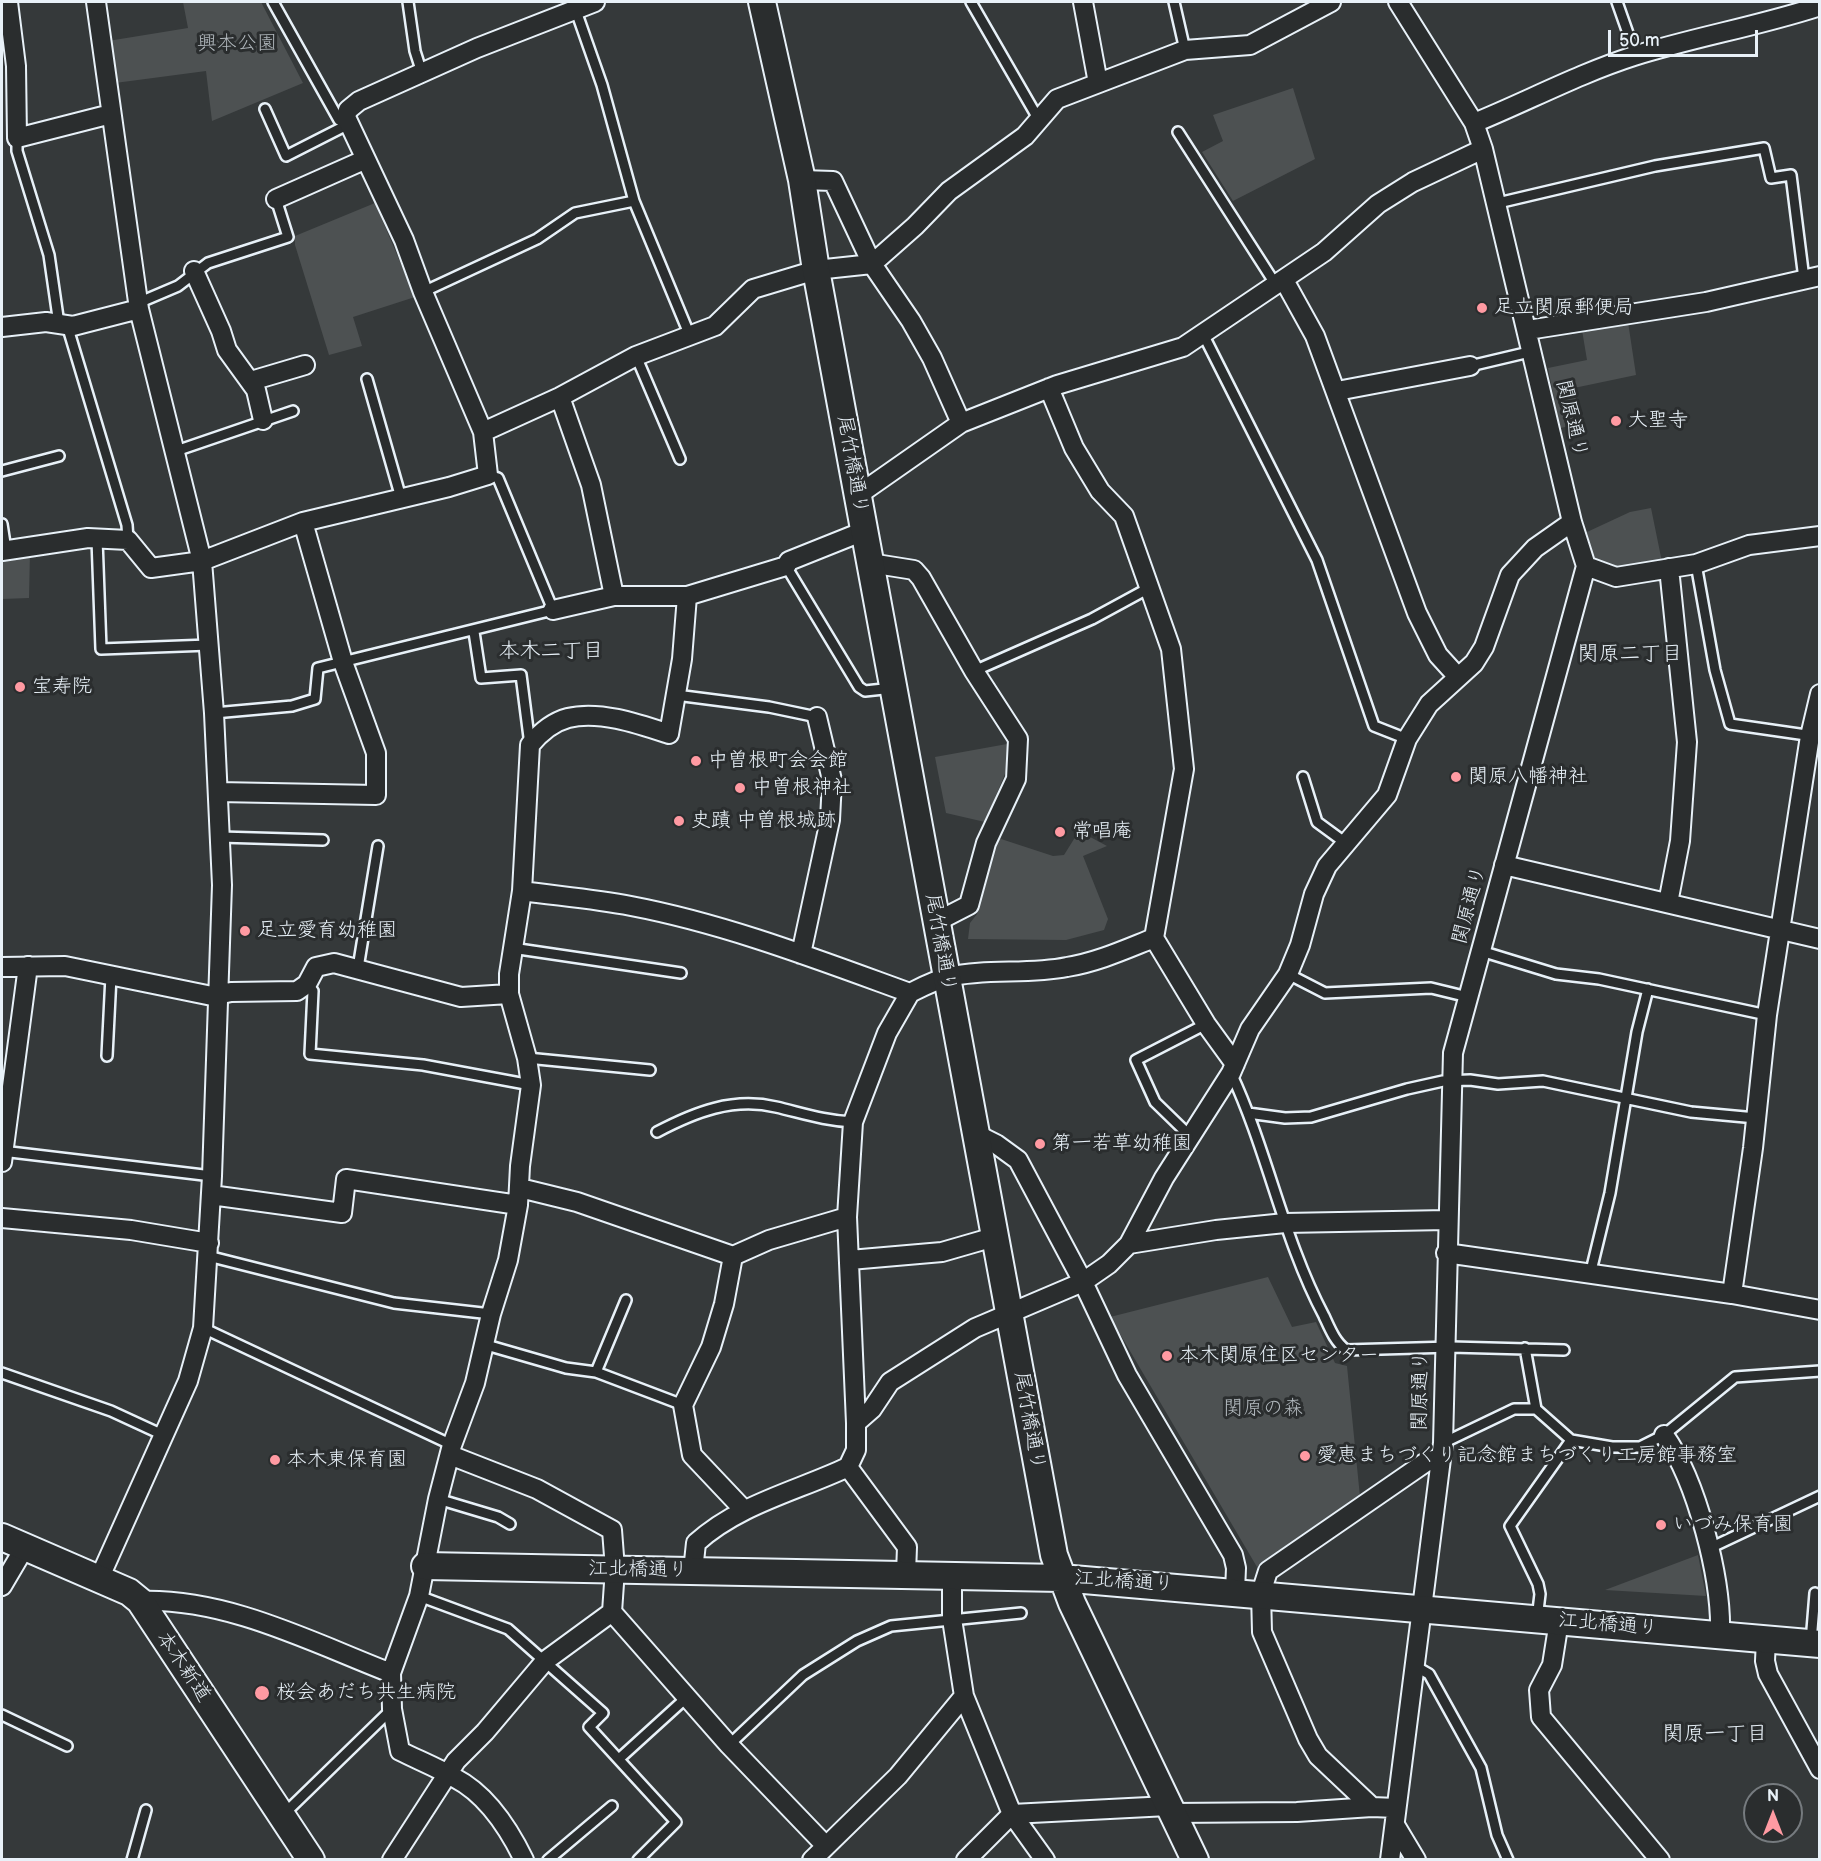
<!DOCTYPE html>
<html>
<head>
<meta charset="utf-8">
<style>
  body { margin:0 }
  #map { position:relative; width:1821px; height:1861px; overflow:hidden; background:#35393a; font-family:"Balsamiq Sans",sans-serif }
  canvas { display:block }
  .frame { position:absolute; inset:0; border:3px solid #e8f1f8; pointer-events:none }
  .north { position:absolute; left:1743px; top:1783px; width:60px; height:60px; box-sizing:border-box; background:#2a2d2e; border:2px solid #767b7f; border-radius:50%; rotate:0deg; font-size:16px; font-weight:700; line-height:24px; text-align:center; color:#e8f1f8 }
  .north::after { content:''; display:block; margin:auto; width:21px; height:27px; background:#ff9aa2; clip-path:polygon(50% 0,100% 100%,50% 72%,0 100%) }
  .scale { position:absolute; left:1608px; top:30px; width:150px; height:27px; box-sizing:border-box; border:3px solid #e8f1f8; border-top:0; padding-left:8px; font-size:18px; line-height:21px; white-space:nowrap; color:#e8f1f8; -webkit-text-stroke:4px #2a2d2e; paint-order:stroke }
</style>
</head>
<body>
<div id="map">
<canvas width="1821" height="1861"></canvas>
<div class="frame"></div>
<div class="north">N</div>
<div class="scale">50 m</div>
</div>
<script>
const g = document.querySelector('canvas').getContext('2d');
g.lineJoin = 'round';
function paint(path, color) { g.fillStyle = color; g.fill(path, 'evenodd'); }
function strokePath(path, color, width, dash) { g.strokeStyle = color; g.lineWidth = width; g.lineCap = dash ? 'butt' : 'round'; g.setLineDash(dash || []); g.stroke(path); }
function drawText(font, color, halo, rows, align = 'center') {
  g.font = font + ' "Balsamiq Sans","Klee One",sans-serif'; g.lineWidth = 6; g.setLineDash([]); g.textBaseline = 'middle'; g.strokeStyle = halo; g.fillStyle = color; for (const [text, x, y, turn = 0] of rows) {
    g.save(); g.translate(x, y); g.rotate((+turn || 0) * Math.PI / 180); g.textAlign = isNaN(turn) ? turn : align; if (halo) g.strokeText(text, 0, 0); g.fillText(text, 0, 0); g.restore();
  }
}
paint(new Path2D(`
  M183,2H261L303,83L212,121L206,71L115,83L108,41L188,28Z
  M1293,88L1315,159L1233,201L1202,152L1223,141L1213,115Z
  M375,203L415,297L353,317L362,346L329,355L295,245V236Z
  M1628,322L1636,375L1574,388L1581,424L1560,428L1548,368L1587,360L1582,330Z
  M1651,508L1662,562C1637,566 1615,573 1593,557L1587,532L1630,512Z
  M30,552L29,598L2,599V557Z
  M1007,744V769L985,822L946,813L935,757Z
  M1079,831L1107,846L1083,856L1108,919L1104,930L1066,940L968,939L970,923L977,914L995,837L1053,856L1064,855Z
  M1268,1277L1292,1327L1316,1322L1335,1363L1347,1366L1360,1497L1257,1567L1110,1317Z
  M1698,1555L1706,1596L1605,1590Z`), '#4d5152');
const lane = new Path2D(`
  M408,2L415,51L422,73
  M971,2L1039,120
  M1174,2L1185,50
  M1617,2L1636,56
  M575,8L602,85L634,201L690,336
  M265,109L286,156L341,128L345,121L339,120L273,2
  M1178,132L1276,285
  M17,138V151L49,255L59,324
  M1498,203L1655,166L1764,148L1771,178L1791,175L1804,279
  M423,292L537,239L575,213L634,201
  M138,303L178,286L208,263L288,237L276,199
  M67,325L127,525L128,540
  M1203,334L1317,560L1374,726L1407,739
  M636,356L680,459
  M1470,366L1525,353
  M367,379L401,498
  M176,451L293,411
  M2,471L59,456
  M2,524L6,550
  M97,539L101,649L209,645
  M1696,564L1715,670L1730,724L1820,737
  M786,566L859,687L865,691L893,688
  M474,632L481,678L521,675L530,745
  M974,671L1092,619L1149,588
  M676,695L769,707L817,717
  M214,713L292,706L315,699L318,668L553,610L498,478L488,475
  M1303,777L1317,822L1347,844
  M220,837L323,840
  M512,948L681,973
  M1481,951L1556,974L1599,979L1767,1015
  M358,968L378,846
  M1288,974L1325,993L1431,988L1468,997
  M307,984L313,991L310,1054L423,1065L531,1085
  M107,1056L111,976
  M527,1058L650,1070
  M1231,1073C1268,1152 1283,1239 1324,1316C1330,1329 1335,1342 1346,1350L1451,1347L1564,1350
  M1248,1113L1285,1118L1311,1117L1407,1089L1443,1081L1470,1080L1498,1084L1543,1081L1691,1112L1756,1118
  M657,1132C695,1112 733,1097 776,1107C802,1113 825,1121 853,1122
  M1190,1136L1155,1102L1136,1060L1206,1024
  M2,1151L212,1176
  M208,1256L394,1303L491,1314
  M1590,1275L1610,1193L1637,1032L1648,989
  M203,1328L452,1445
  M483,1344L566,1368L596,1372L683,1405
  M1525,1348L1536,1409L1571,1440
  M596,1372L626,1300
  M2,1373L111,1411L163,1435
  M1443,1443L1514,1409H1536
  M438,1499L498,1517L510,1524
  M1710,1548L1820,1496
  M419,1596L508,1629L603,1713L589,1727L676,1822L638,1860
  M1537,1619L1540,1594L1538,1584L1510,1526L1571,1440L1612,1447H1640L1664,1435L1735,1377L1820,1371
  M1811,1642L1815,1593
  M1415,1666L1429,1674L1481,1768L1497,1835L1508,1860
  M2,1715L67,1746
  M729,1745L803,1675L857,1641L891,1626L1021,1613
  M620,1758L686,1698
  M284,1814L392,1709
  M132,1860L146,1810
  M548,1860L612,1806`);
const street = new Path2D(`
  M8,2L16,66L17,138L111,114
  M96,2L139,309L202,561L214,713L222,885L212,1176L203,1328L188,1381L99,1579
  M1083,2L1098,83
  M1474,123C1528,101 1578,74 1634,56C1695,37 1759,26 1820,6
  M802,180L833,181L872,264L911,321L932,358L961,423
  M276,199L364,160
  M194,271L221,331L227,350L256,390L263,420
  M1284,280L1315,336L1417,613L1438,655L1458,677
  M2,327L46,322L73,326L139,309
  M1528,330L1706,302L1820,276
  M251,381L305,365
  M1337,391L1470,366
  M560,397L591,485L614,596
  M483,432L560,397L636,356L715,326L753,289L816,270L872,264L915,226L949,191L1025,136L1057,99L1185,50L1250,45L1331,2
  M858,495L961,423L1057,385L1183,347L1324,252L1378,204L1413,182L1483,149
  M2,551L88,538L128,540L151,568L202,561L303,522L449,487L488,475L483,432L423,292L404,240L346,117L348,110L359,101L477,48L595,2
  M870,563L914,570L921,578L974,671L1018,739L1016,779L986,843L969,905L936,922
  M1586,566L1616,577L1696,564L1749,545L1820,536
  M553,610L614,596H687L786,566L789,561L864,531
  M218,792L376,795V753L343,662L303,522
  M1504,865L1820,939
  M522,891C558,896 595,899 631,906C726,924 819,960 910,993C922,987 935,980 948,977C987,968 1028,975 1067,967C1098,962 1126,949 1154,938L1184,769L1171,649L1124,516L1100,491L1074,448L1049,388
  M1668,903L1680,841L1687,742L1669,568
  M1154,938L1206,1024L1235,1064
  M801,954L830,820L832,780L817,717
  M2,967L65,966L212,996L231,992L297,991L307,984L316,967L334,963L461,997L509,994
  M976,1134L996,1144L1018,1160L1083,1282L1127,1375L1233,1555L1236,1568L1235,1591
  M2,1162L28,966
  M520,1188L577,1202L733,1256L769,1240L847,1217
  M211,1195L342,1213L346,1179L518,1205
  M2,1218L131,1230L209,1243
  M1129,1244L1216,1230L1285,1223L1447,1220
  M1446,1253L1732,1294L1820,1310
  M733,1256L724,1304L711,1347L683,1405L692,1455L744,1510
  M850,1260L942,1252L994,1237
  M1732,1294L1753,1148L1767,1015L1810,736L1820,694
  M856,1423L847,1217L853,1122L887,1033L910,993
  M1664,1435C1697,1481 1722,1579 1720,1635
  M848,1467L907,1547L906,1573
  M693,1571L696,1543C739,1504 797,1491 848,1467L856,1450V1423L872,1409L890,1382L975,1328L1083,1282L1109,1264L1129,1244L1164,1178L1231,1073L1250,1029L1288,974L1300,945L1314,894L1327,866L1387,795L1407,739L1429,704L1474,663L1484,647L1510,575L1535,548L1572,522
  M952,1575V1619L964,1696L1012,1814L1045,1860
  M2,1586L25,1547
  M140,1601C227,1598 311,1642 391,1673
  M612,1612L729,1745L826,1846
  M1559,1621L1552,1665L1539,1690L1541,1717L1660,1860
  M1766,1639L1765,1661L1768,1674L1820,1769
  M1396,1808L1372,1807L1318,1756L1308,1739L1262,1632L1261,1593L1268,1571L1426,1462L1441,1458
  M1172,1813L1297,1812L1372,1807
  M1395,1825L1416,1860
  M392,1860L456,1761L485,1732L545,1661L612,1612L615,1569L612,1530L537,1489L450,1455
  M524,1860C509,1829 486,1794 455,1778C438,1768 418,1760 400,1751L392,1709L391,1673L419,1596L438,1499L452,1445L475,1383L491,1314L508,1260L518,1205L520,1166L531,1085L527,1058L509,994V974L522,891L530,745C539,734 553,722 568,718C599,710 639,724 669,734L682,659L687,596
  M812,1860L898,1776L964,1696
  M966,1860L1012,1814L1168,1806
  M1390,1860L1443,1443L1453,1053L1586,566L1572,522L1483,149L1474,123L1398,2`);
const secondary = new Path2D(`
  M762,2L802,180L816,270L1054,1555L1072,1603L1195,1860
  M2,1537L129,1592L140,1601L311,1860
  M425,1566L1061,1578L1820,1644`);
strokePath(lane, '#e8f1f8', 14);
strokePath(street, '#e8f1f8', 22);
strokePath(secondary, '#e8f1f8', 30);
strokePath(lane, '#2a2d2e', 9);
strokePath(street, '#2a2d2e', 18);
strokePath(secondary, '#2a2d2e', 26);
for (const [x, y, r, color] of [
  [1482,308,6,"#ff9aa2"],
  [1616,421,6,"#ff9aa2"],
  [20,687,6,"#ff9aa2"],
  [696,761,6,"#ff9aa2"],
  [1456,777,6,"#ff9aa2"],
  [740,788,6,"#ff9aa2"],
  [679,821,6,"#ff9aa2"],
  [1060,832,6,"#ff9aa2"],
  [245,931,6,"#ff9aa2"],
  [1040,1144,6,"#ff9aa2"],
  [1167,1356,6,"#ff9aa2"],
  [1305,1456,6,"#ff9aa2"],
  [275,1460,6,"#ff9aa2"],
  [1661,1525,6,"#ff9aa2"],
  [262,1693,8,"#ff9aa2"]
]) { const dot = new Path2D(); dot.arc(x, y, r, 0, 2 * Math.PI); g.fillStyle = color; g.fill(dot); strokePath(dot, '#2a2d2e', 2); }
drawText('20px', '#b2b9be', '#2a2d2e', [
  ["興本公園",237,44],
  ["関原の森",1263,1409]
]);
drawText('20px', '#e8f1f8', '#2a2d2e', [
  ["足立関原郵便局",1494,308],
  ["大聖寺",1628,421],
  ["宝寿院",32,687],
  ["中曽根町会会館",708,761],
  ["関原八幡神社",1468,777],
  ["中曽根神社",752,788],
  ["史蹟 中曽根城跡",691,821],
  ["常唱庵",1072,832],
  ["足立愛育幼稚園",257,931],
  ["第一若草幼稚園",1052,1144],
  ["本木関原住区センター",1179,1356],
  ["愛恵まちづくり記念館まちづくり工房館事務室",1317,1456],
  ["本木東保育園",287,1460],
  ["いづみ保育園",1673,1525],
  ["桜会あだち共生病院",276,1693]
], 'left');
drawText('20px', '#e8f1f8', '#2a2d2e', [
  ["関原通り",1571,419,77],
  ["尾竹橋通り",852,465,80],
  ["関原通り",1470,905,-75],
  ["尾竹橋通り",940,943,80],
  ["関原通り",1421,1391,-89],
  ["尾竹橋通り",1029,1421,80],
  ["江北橋通り",638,1570,1],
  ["江北橋通り",1124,1582,4],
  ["江北橋通り",1608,1625,5],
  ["本木新道",183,1667,56]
]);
drawText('21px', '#e8f1f8', '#2a2d2e', [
  ["本木二丁目",551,652],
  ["関原二丁目",1630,655],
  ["関原一丁目",1715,1735]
]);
</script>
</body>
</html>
